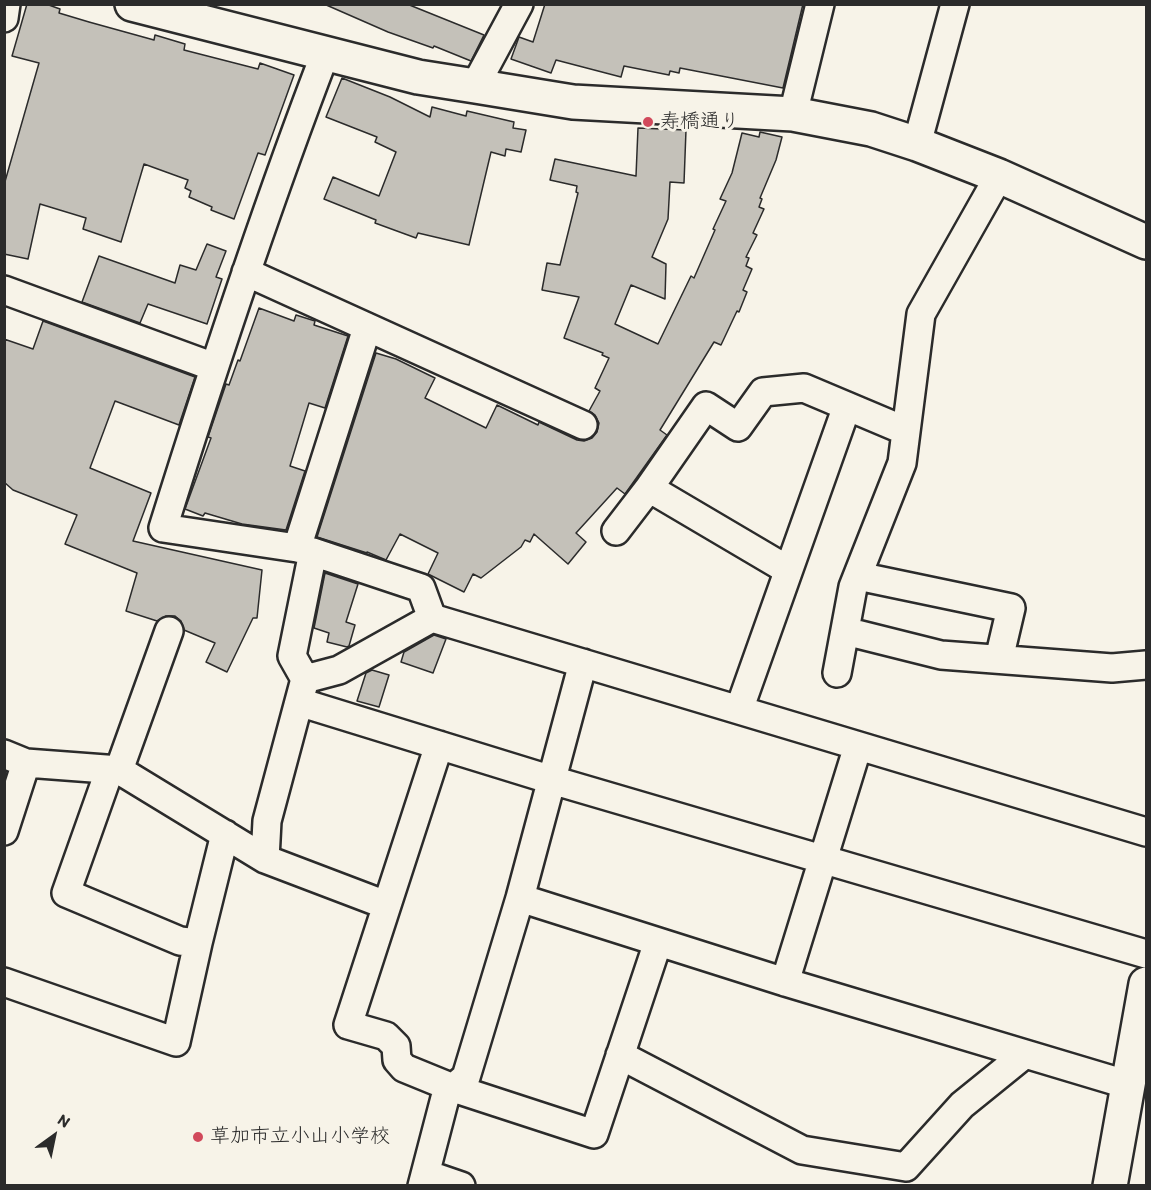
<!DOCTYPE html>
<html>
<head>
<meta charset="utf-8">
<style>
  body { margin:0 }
  #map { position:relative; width:1151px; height:1190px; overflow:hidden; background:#f7f3e8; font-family:Itim,sans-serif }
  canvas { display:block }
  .frame { position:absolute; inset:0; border:6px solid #2b2b2b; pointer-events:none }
  .north { position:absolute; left:24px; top:1106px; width:60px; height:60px; -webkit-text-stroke:4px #f7f3e8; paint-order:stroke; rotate:33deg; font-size:16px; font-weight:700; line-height:24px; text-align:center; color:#2b2b2b }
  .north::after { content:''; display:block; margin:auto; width:21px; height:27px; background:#2b2b2b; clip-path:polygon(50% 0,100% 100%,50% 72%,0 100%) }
</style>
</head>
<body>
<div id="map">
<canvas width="1151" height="1190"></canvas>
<div class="frame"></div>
<div class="north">N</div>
</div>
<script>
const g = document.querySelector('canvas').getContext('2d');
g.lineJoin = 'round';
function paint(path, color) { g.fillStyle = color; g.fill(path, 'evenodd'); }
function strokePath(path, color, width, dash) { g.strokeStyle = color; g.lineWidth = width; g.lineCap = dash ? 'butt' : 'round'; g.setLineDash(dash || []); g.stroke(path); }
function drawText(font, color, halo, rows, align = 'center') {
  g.font = font + ' Itim,"Klee One",sans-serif'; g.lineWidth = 6; g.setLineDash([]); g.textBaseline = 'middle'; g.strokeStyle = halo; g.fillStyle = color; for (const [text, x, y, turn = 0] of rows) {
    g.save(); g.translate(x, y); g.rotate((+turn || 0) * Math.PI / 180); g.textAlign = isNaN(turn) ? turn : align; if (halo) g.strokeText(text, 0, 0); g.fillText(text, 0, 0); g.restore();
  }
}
const building = new Path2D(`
  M27,4H46L60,9L59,13L89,22L154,40L155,35L185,44L184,50L258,69L260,63L294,75L265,155L258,153L234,219L211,210L212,207L189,197L191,191L185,188L188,180L144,164L121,242L83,229L86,218L40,204L28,259L4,254V185L39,63L12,56Z
  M324,4H407L484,35L471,61L434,46L433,48L388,32Z
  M545,4H803L783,88L680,68L679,73L670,71L669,75L624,66L621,77L556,60L551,73L511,59L519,37L533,42Z
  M342,78L390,97L430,117L432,107L466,116L467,111L514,122L513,128L526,130L521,152L506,149L505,156L491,152L469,245L418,233L416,238L375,223L376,220L324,199L333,177L379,196L396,152L375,142L377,137L326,117Z
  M638,128L686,130L684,183L670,182L668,219L652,257L666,264L665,299L631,285L615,324L658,344L691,276L694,278L715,230L713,229L726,201L720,199L732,173L742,133L759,137L760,132L782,137L776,160L760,198L762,199L759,207L764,209L753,233L757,235L746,257L749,258L746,266L752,269L743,290L747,292L739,312L737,311L721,345L714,342L660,430L667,435L625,494L617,488L576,533L586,542L568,564L534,534L530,542L525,540L521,547L481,578L473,574L464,592L428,574L438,553L400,534L386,560L367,552V553L317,537L376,353L396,359L435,378L425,398L486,428L497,405L538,425L539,422L577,440L584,441L592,438L597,432L599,423L595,415L589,411L600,391L595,388L609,358L602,355L603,353L564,338L579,297L542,290L547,263L560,265L578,193L576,192L577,186L550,180L555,159L636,176Z
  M207,244L226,251L216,277L222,279L207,324L148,304L140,323L82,302L99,256L175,283L180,265L196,270Z
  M259,308L294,321L296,315L315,321L314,325L348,336L325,408L309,403L290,466L305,471L286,530L242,524L205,513L203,516L185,509L211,438L208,437L226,384L229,385L238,360L240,361Z
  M43,321L195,377L179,425L115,401L90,468L151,493L133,541L262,570L257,618H253L227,672L206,662L215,643L184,630L181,621L175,616H166L157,621L126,611L137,573L65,544L77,515L13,490L4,482V339L33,349Z
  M325,573L358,584L346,622L355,625L349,646L347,647L327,642L329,633L314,628Z
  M434,635L446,639L433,673L401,662L404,652Z
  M372,670L389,675L379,707L357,701L366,673Z`);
paint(building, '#c4c1b9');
strokePath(building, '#2b2b2b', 1.5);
const street = new Path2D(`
  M4,18L6,4
  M325,54C265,210 213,368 163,528L297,548L313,552L421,588L432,618L1146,832
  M475,86L519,4
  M793,114L820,4
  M917,144L955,4
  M246,272L583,425
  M4,290L214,367
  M649,488L788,570
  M616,531L649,488L706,406L738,427L763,392L804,388L906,431
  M297,548L367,328
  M858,576L1011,608L999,659
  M845,631L941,655L1112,668L1146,665
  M837,673L853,587L902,463L921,314L999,176
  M305,679L339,670L432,618
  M299,702L552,780L1146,954
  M739,710L847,406
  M439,745L348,1025L386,1036L396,1046L397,1060L404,1068L453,1088L594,1134L658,942
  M4,754L26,763L119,770L265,859L386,905
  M110,769L66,893L180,941L198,943L225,834
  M119,770L169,631
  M4,831L26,763
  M265,859L267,821L305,679L292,656L313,552
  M520,898L785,982L1129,1085
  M4,982L176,1042L198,943
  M785,982L858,746
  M620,1055L802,1150L906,1167L962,1105L1025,1054
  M426,1174L461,1186
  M422,1186L446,1094L466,1077L520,898L583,663`);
const secondary = new Path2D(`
  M132,4L418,77L475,86L573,102L793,114L871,129L917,144L999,176L1146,242
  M1110,1186L1146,984`);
strokePath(street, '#2b2b2b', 32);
strokePath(secondary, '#2b2b2b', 38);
strokePath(street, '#f7f3e8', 27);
strokePath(secondary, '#f7f3e8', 33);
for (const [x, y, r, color] of [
  [648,122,6,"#d1495b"],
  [198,1137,6,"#d1495b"]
]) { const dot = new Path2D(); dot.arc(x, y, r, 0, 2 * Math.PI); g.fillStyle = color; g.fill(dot); strokePath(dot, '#f7f3e8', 2); }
drawText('20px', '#2b2b2b', '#f7f3e8', [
  ["寿橋通り",660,122],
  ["草加市立小山小学校",210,1137]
], 'left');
</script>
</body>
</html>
